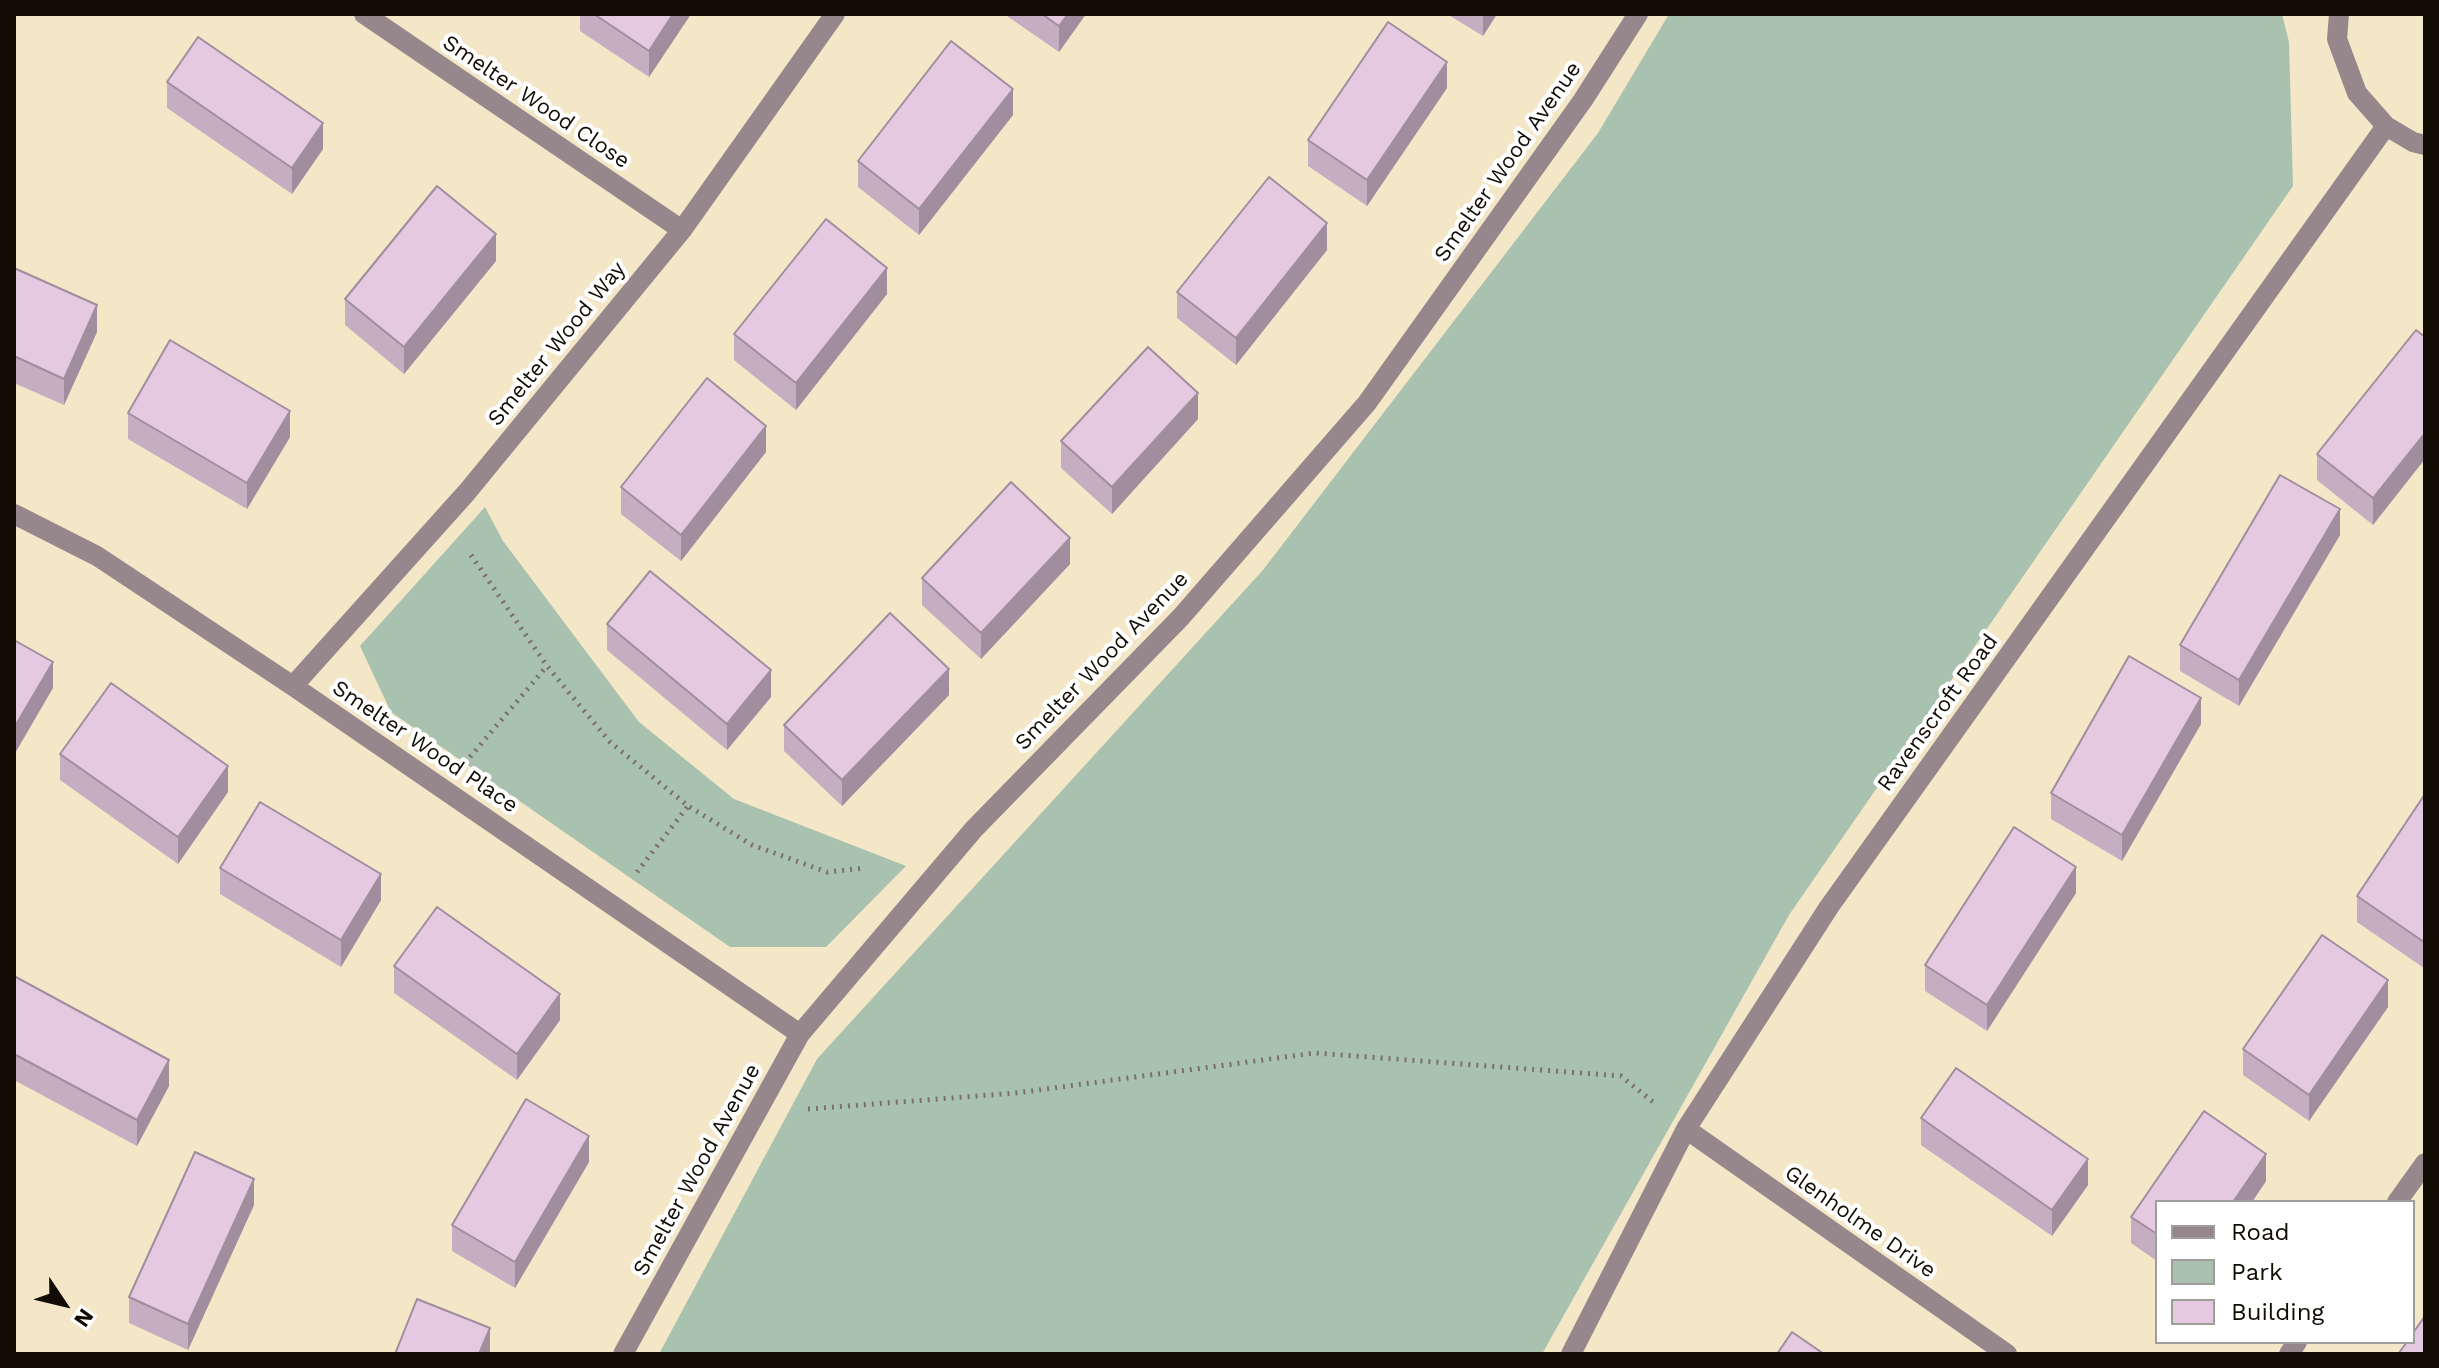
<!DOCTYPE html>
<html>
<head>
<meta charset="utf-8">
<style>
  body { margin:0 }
  #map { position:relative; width:2439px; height:1368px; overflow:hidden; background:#f4e7c7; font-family:"Work Sans",sans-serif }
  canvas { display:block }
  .frame { position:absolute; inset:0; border:16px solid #120d04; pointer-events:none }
  .legend { position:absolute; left:2155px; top:1200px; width:260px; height:144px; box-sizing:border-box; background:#fff; border:2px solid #a09e9b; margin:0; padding:10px 14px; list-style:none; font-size:24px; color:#120d04 }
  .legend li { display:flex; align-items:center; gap:16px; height:40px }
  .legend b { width:40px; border:2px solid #a09e9b }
  .north { position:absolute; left:24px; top:1264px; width:80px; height:80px; -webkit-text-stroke:6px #fff; paint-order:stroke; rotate:125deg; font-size:22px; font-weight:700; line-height:32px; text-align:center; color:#120d04 }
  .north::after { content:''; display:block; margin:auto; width:28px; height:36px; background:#120d04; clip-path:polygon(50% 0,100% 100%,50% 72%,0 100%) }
</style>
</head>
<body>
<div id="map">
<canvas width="2439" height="1368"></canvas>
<div class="frame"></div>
<ul class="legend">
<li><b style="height:10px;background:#96878d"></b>Road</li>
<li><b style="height:22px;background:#a9c2af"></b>Park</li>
<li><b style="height:22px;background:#e5c9e1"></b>Building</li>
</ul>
<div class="north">N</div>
</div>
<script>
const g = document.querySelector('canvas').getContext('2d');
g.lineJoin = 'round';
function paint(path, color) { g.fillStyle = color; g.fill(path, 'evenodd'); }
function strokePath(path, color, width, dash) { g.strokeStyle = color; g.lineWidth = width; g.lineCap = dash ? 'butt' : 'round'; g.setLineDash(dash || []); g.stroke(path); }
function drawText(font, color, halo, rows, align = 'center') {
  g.font = font + ' "Work Sans",sans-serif'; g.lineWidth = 8; g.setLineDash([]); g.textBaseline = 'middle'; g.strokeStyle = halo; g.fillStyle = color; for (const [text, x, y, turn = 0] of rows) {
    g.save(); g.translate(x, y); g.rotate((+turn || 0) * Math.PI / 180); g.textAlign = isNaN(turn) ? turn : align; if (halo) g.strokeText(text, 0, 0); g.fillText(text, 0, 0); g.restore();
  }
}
paint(new Path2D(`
  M1669,14H2282L2289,42L2293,186L1789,915L1542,1354H659L817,1059L1263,570L1598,133Z
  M485,507L503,541L639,722L734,799L906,866L826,947H730L391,712L360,646Z`), '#a9c2af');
strokePath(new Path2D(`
  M471,555L547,666L610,742L688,806L752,845L827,872L864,868
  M470,757L547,666
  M637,872L688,806
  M808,1109L1016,1093L1315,1053L1621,1076L1653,1102`), '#7a725e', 5, [2, 6]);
strokePath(new Path2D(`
  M364,14L682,230
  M2339,14L2337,39L2357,93L2386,126L2413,142L2425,145
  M14,514L97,556L293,686L800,1034
  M293,686L467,492L682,230L835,14
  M1686,1129L2007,1354
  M2397,1202L2425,1163
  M623,1354L800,1034L974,829L1181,617L1367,403L1583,100L1638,14
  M1571,1354L1686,1129L1829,907L2386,126
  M2289,1354L2297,1342`), '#96878d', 20);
paint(new Path2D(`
  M580,14H691L649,77L580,31Z
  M1004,14H1086L1059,52Z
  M1447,14H1497L1483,36Z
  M167,82L323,149L292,194L167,108Z
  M1447,88L1367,206L1308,166V140Z
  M1013,115L919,235L858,187V161Z
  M1327,250L1236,365L1177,318V292Z
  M496,261L404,374L345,325V299Z
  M14,268L97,332L64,405L14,383Z
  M887,294L796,410L734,360V334Z
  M2416,330L2373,525L2317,480V454Z
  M128,413L290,437L247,509L128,439Z
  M1198,419L1112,514L1061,468V441Z
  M766,452L681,561L621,514V487Z
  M2340,535L2239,706L2180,671V645Z
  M1070,564L981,659L922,605V578Z
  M607,624L771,697L727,750L607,650Z
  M949,695L842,806L784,751V725Z
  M2201,724L2122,861L2051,819V793Z
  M60,754L228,792L178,864L60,780Z
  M2425,794V967L2424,968L2357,922V896Z
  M220,868L381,900L341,967L220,894Z
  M2076,893L1987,1031L1925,991V965Z
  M394,966L560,1020L517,1080L394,993Z
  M14,976L169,1086L137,1146L14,1080Z
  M2388,1007L2309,1121L2243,1075V1049Z
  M2204,1111L2266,1154V1181L2252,1202H2157V1261L2131,1243V1217Z
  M1921,1118L2088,1185L2052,1236L1921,1145Z
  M589,1162L515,1288L452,1251V1225Z
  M254,1205L188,1350L129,1323V1297Z`), '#c5adc2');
paint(new Path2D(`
  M673,14H691L649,77V51Z
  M1068,14H1086L1059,52V26Z
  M1483,14H1497L1483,36Z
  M1447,62V88L1367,206V180Z
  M1013,89V115L919,235V209Z
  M323,123V149L292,194V168Z
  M1327,223V250L1236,365V338Z
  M496,234V261L404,374V347Z
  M887,268V294L796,410V383Z
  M97,305V332L64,405V379Z
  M1198,393V419L1112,514V487Z
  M290,411V437L247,509V483Z
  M766,426V452L681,561V535Z
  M2425,433V459L2373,525V498Z
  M2340,509V535L2239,706V680Z
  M1070,538V564L981,659V633Z
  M53,662V688L14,755V728Z
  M949,669V695L842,806V780Z
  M771,670V697L727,750V724Z
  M2201,698V724L2122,861V835Z
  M228,766V792L178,864V837Z
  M2076,867V893L1987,1031V1005Z
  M381,874V900L341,967V940Z
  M2388,980V1007L2309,1121V1095Z
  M560,994V1020L517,1080V1054Z
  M169,1060V1086L137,1146V1120Z
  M589,1136V1162L515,1288V1262Z
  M2266,1154V1181L2252,1202H2233Z
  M2088,1159V1185L2052,1236V1210Z
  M254,1179V1205L188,1350V1324Z
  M490,1328V1354H479Z`), '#a08d9e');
const building = new Path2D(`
  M594,14H673L649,51Z
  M1042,14H1068L1059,26Z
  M1388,22L1447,62L1367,180L1308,140Z
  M198,37L323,123L292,168L167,82Z
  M951,41L1013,89L919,209L858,161Z
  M1269,177L1327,223L1236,338L1177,292Z
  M437,186L496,234L404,347L345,299Z
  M826,219L887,268L796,383L734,334Z
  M14,268L97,305L64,379L14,356Z
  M2416,330L2425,337V433L2373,498L2317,454Z
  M170,340L290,411L247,483L128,413Z
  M1148,347L1198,393L1112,487L1061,441Z
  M707,378L766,426L681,535L621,487Z
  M2280,475L2340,509L2239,680L2180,645Z
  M1011,482L1070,538L981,633L922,578Z
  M650,571L771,670L727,724L607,624Z
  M890,613L949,669L842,780L784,725Z
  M14,640L53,662L14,728Z
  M2129,656L2201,698L2122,835L2051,793Z
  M111,683L228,766L178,837L60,754Z
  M2425,794V941L2424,942L2357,896Z
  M260,802L381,874L341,940L220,868Z
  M2014,827L2076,867L1987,1005L1925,965Z
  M437,907L560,994L517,1054L394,966Z
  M2322,935L2388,980L2309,1095L2243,1049Z
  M14,976L169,1060L137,1120L14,1054Z
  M1956,1068L2088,1159L2052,1210L1921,1118Z
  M526,1099L589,1136L515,1262L452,1225Z
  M2204,1111L2266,1154L2233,1202H2157V1234L2131,1217Z
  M195,1152L254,1179L188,1324L129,1297Z
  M417,1299L490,1328L479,1354H395Z
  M2425,1316V1354H2398L2407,1342H2413V1333Z
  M1792,1332L1824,1354H1777Z`);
paint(building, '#e5c9e1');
strokePath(building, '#a08d9e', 2);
drawText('22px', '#120d04', '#fff', [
  ["Smelter Wood Close",536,102,34],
  ["Smelter Wood Avenue",1508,162,-55],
  ["Smelter Wood Way",557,344,-51],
  ["Smelter Wood Avenue",1102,661,-46],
  ["Ravenscroft Road",1938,713,-54],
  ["Smelter Wood Place",425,747,34],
  ["Smelter Wood Avenue",697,1170,-61],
  ["Glenholme Drive",1860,1222,35]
]);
</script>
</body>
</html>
